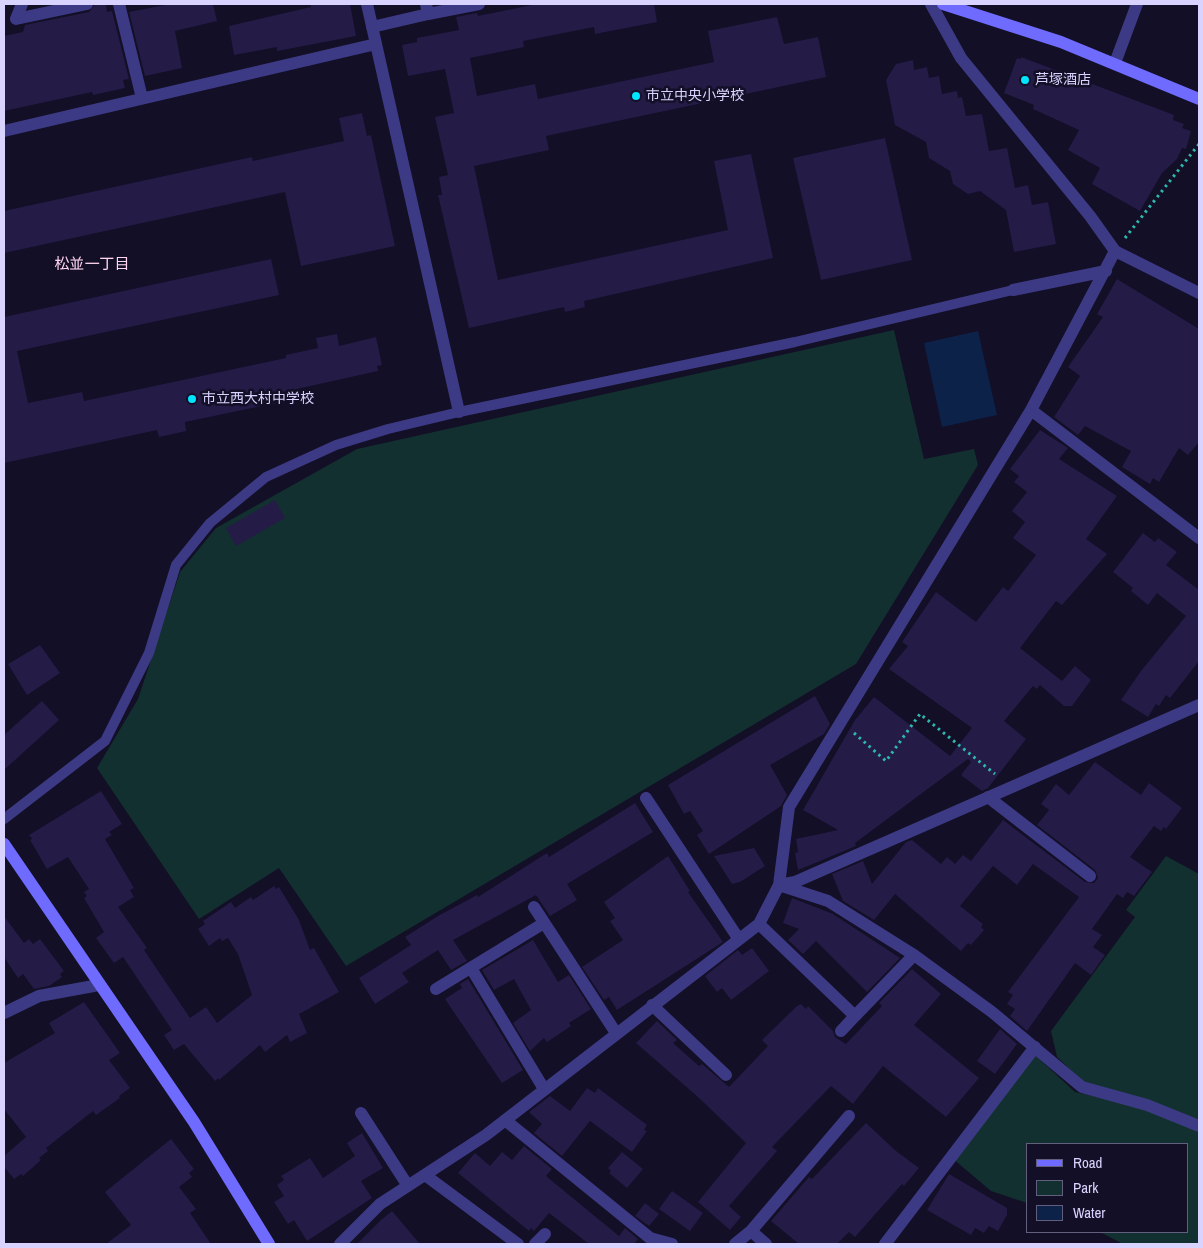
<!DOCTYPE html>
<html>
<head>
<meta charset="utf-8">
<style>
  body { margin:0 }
  #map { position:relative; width:1203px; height:1248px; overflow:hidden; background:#130f26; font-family:"Archivo Narrow",sans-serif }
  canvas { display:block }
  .frame { position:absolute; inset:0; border:5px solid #d9d4ff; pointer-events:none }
  .legend { position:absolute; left:1026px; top:1143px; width:162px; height:90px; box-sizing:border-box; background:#130f26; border:1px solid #625e7d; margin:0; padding:6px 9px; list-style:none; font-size:15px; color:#d9d4ff }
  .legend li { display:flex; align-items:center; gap:10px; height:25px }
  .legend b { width:25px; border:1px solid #625e7d }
</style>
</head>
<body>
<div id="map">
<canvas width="1203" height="1248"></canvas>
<div class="frame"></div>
<ul class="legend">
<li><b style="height:6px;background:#6f6bff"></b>Road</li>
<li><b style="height:14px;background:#12302f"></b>Park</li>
<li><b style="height:14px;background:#0c2248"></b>Water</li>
</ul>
</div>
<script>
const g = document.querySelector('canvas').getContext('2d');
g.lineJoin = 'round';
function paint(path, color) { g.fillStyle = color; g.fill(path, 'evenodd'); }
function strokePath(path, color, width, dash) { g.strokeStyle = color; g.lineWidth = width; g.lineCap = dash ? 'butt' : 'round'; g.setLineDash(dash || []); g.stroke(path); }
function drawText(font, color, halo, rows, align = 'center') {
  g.font = font + ' "Archivo Narrow","Noto Sans JP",sans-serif'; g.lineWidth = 5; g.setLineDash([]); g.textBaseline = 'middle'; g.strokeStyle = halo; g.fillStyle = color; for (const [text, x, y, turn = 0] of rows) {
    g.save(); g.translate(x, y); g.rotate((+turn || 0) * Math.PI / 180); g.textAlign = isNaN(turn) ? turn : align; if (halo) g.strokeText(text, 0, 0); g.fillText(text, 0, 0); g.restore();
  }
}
paint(new Path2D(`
  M894,330L924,459L974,449L978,465L856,664L346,966L279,868L199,919L97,768L138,699L180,572L216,528L357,449Z
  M1166,856L1199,874V1120L1082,1081L1057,1057L1051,1031L1135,917L1126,910Z
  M1035,1055L1075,1092L1149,1108L1199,1129V1244H1123L1100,1232H1187V1144H1027V1203L991,1191L952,1158Z`), '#12302f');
paint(new Path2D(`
  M978,331L997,415L942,427L924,343Z`), '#0c2248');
paint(new Path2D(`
  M95,4H106L107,12L112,11L129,79L123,80L125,88L93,95L92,92L4,111V36L23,32L25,25L89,12Z
  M170,4H213L217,21L175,31L182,68L145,76L129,12Z
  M310,4H350L356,36L277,51V47L234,55L229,26L311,7Z
  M537,4H654L657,22L595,34L594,27L523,41L524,47L470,58L477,96L535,84L538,99L714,62L708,31L777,17L784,44L818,37L826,77L546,136L549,150L474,166L498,280L728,230L714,161L751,154L773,258L584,301L585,307L565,312L564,307L469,328L438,195H442L439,177L448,175L435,117L454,113L445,69L408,76L402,45L417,42V38L459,30L456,17L477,13L478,16Z
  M1021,57L1174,115L1173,120L1184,124L1182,128L1191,131L1186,149L1182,148L1177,159L1162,173L1140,211L1092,184L1100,168L1068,150L1079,130L1033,109L1034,105L1004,93L1017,58L1021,59Z
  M913,60L914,70L927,67L929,78L939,76L942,94L957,91L958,98L962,97L966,116L982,114L989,151L1007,148L1015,188L1028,185L1032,205L1048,202L1056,244L1014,252L1006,210L980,191L968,194L953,184L950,171L929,158L926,142L895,125L886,80L896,64Z
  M362,113L367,136L371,135L395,246L301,266L285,192L4,253V211L252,157L253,161L344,141L339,118Z
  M885,138L912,260L821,280L793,158Z
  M271,259L279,295L17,351L28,403L82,392L84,401L286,358V355L318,348L316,338L337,334L339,346L376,337L382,365L377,366L378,371L274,394L276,403L185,422L186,431L159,437L157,430L4,463V317Z
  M1117,279L1199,329V442L1188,455L1179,448L1159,482L1153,478L1150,484L1122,467L1131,451L1085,426L1078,435L1054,417L1080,376L1068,367L1103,317L1097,314Z
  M1040,430L1068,448L1059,459L1117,496L1086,539L1107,554L1062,605L1056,601L1020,648L1062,681L1075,666L1091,680L1072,706H1064L1040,685L1037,689L1033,686L1004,721L1026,739L988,788L982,791L961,775L971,762L968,759L855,843L856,846L798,870L795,853L798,852L796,839L838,830L803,810L855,720L874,697L950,756L972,728L889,669L908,646L902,642L936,592L976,622L1003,587L1008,591L1036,555L1013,538L1025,522L1012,511L1027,492L1014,482L1019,476L1010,469Z
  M275,500L285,518L236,546L226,528Z
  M1143,533L1155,542L1158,538L1177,552L1166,565L1199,590V661L1170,698L1166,695L1159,706L1156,704L1148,717L1121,700L1141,671L1186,616L1157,593L1148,605L1131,591L1133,588L1113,572Z
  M40,645L60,673L27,695L8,664Z
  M815,696L830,724L824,734L770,765L787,795L781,806L709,854L697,835L703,831L690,811L684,814L668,785Z
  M42,701L59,720L4,770V735Z
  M1095,762L1141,795L1149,783L1182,808L1166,829L1164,827L1161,831L1154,826L1130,857L1152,872L1134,896L1127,892L1123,898L1117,894L1092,929L1102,935L1093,947L1105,955L1091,975L1075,963L1027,1031L1010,1016L1015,1009L1007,1004L1013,995L1008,992L1079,897L1033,864L1017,885L993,866L960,906L983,924L981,927L984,930L971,945L968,943L961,951L895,894L874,920L843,901L832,874L863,861L872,884L906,842L912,840L941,864L947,857L955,864L963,855L971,861L1003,820L1085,882L1094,883L1098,878L1095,870L1037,825L1049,810L1041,804L1056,784L1069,795Z
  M101,791L122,824L109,832L112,835L105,839L134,888L130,890L134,897L118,907L147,948L144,950L190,1018L206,1007L217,1023L252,995L238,954L228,938L222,941L220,938L209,946L198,929L205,924L203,921L231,902L235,908L251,897L253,900L274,886L276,889L279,887L299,920L310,950L314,948L339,992L299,1014L307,1033L290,1042L287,1035L265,1052L260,1045L219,1080L218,1078L215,1081L184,1044L174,1050L164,1035L172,1030L123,957L114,963L96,938L104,932L84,898L87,896L84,892L89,889L68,857L47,869L30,840L32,839L29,835Z
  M635,803L653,832L567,884L577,900L550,916L536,895L453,940L467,961L451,970L438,950L402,973L409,982L375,1004L359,978L411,945L405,937L438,916L477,895L478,897L547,853L549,857Z
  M754,848L765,866L740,882L732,884L714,856Z
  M668,856L690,891L688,892L723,942L617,1010L609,997L604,1000L582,967L623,940L610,921L615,918L604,902Z
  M792,898L833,914L900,958L867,992L816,941L803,954L788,940L799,929L783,923Z
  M4,916L24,943L29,939L33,944L40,939L64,971L60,974L62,977L49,986L34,989L23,974L18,978L4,957Z
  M533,940L558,982L569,975L591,1009L569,1023L571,1026L547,1042L544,1038L530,1051L513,1023L531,1010L514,979L494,990L482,970Z
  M752,948L769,971L731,1000L722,988L717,992L705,976L738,950L742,955Z
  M912,969L941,994L914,1025L979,1078L946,1117L883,1066L853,1104L831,1086L772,1147L777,1151L729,1206L741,1217L730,1230L698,1202L746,1143L698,1097L636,1043L657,1021L677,1040L673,1043L699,1066L702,1064L729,1087L768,1046L762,1040L797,1006L801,1004L806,1009L808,1006L833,1031L835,1037L846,1044L882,1006L879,1003Z
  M468,979L523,1070L502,1083L445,999L462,988L460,984Z
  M84,1002L120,1053L109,1060L130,1088L119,1096L120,1098L96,1115L93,1111L46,1148L48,1151L39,1158L41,1160L23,1176L21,1174L14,1179L4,1167V1156L26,1137L4,1109V1063L55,1033L49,1023Z
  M1000,1029L1017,1044L995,1074L977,1061Z
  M587,1088L595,1093L598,1088L647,1125L644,1130L647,1131L632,1152L590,1121L562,1156L534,1133L542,1124L529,1112L550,1096L570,1111Z
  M866,1123L896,1151L919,1168L904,1186L902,1184L855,1237L849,1232L837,1244H799L771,1221L809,1177L812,1179Z
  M362,1133L383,1168L361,1181L372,1198L307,1241L294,1220L288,1224L274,1202L284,1196L277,1185L284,1180L281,1176L310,1158L323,1178L355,1156L347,1143Z
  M171,1139L194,1169L189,1173L192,1177L179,1187L196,1209L190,1213L211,1244H106L131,1225L105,1192Z
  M524,1146L552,1169L546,1176L619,1236L625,1228L638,1239L634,1244H589L549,1213L534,1231L531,1228L529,1231L458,1173L475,1153L490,1166L502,1152L512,1160Z
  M622,1152L643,1169L627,1188L609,1173L611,1171L608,1168Z
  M949,1174L1007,1208V1215L998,1231L989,1226L984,1233L975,1228L971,1235L927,1210Z
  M672,1191L703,1213L690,1231L659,1209Z
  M645,1203L659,1214L649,1226L635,1216Z
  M392,1211L420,1244H357L381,1220Z`), '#241b47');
strokePath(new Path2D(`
  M1125,238L1199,144
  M854,733L886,761L920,714L995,774`), '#2fb8b0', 3, [2.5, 4]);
strokePath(new Path2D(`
  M4,819L105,741L149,653L176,565L210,523L266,477L336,445L388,429L459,412L795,342L1013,290`), '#3d3a85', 10);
strokePath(new Path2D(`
  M22,4L16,19L87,4
  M119,4L142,98
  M367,4L459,412
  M931,4L961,58L1090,216L1115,251L1199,293
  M428,14L479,4
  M372,27L428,14L426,4
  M1115,63L1137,4
  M4,131L376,44
  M1013,290L1106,271
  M1031,410L1199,538
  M988,797L1090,876
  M646,798L738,938
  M779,885L828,901L914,955L992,1012L1082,1087L1147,1105L1199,1126
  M779,885L795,882L1199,705
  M534,907L616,1033
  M759,924L855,1016L914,955
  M471,968L544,1089
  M436,989L544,923
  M652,1005L726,1075
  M4,1013L39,996L99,985
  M841,1031L855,1016
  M361,1113L408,1186
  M505,1120L650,1238L672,1244
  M425,1175L518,1244
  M751,1231L849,1116
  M340,1244L380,1204L486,1135L759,924L779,885L789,807L1031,410L1115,251
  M535,1244L545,1234
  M735,1244L751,1231L766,1244
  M885,1244L1035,1047`), '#3d3a85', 12);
strokePath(new Path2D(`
  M943,4L1061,42L1199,99
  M4,844L194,1122L269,1244`), '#6f6bff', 12);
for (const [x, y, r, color] of [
  [1025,80,5,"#00e5ff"],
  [636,96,5,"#00e5ff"],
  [192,399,5,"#00e5ff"]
]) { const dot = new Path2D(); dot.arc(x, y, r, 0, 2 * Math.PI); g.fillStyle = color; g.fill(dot); strokePath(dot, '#130f26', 2); }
drawText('14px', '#d9d4ff', '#130f26', [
  ["芦塚酒店",1035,80],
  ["市立中央小学校",646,96],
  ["市立西大村中学校",202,399]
], 'left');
drawText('15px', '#ffd6f0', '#130f26', [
  ["松並一丁目",92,265]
]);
</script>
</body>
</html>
